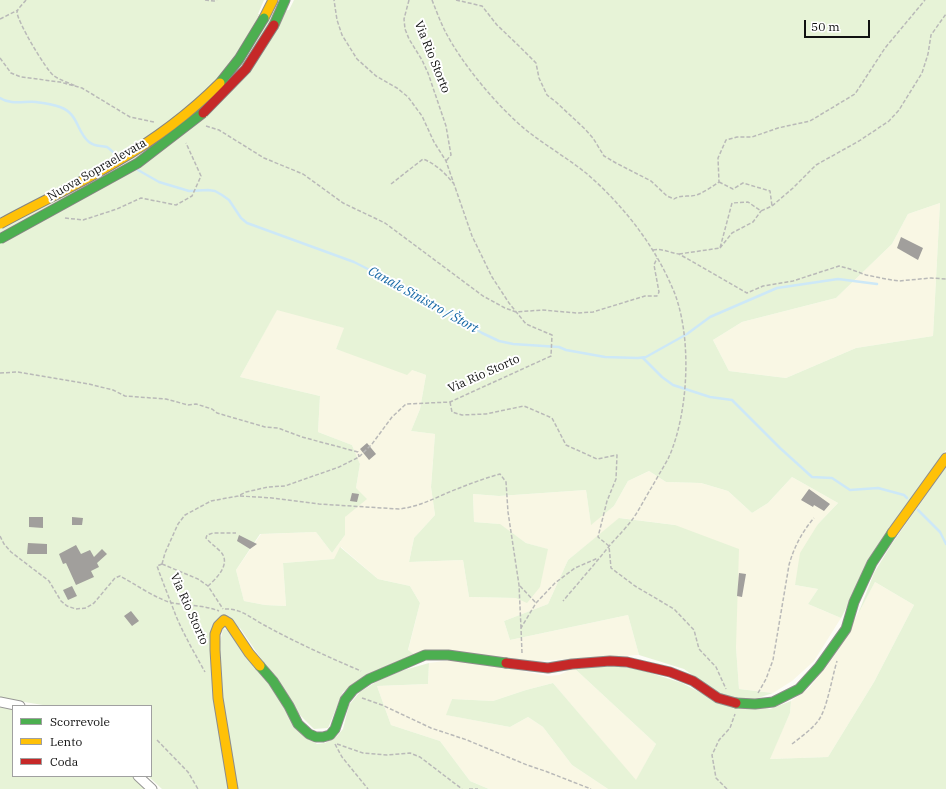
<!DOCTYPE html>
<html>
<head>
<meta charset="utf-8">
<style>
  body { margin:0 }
  #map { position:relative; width:946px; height:789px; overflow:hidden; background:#fdfcf7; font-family:"IBM Plex Serif",serif }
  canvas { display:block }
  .legend { position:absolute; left:12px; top:705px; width:140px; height:72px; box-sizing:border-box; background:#fff; border:1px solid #a0a0a0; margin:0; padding:5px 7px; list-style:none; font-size:12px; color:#111 }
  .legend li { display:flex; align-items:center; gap:8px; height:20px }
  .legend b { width:20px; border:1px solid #a0a0a0 }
  .scale { position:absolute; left:804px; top:20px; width:66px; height:18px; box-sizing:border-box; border:2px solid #111; border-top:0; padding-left:5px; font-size:12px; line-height:14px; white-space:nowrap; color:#111; -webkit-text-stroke:3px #fff; paint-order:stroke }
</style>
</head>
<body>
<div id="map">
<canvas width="946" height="789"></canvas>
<ul class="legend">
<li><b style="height:5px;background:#4caf50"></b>Scorrevole</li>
<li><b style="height:5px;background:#ffc107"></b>Lento</li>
<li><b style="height:5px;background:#c62828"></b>Coda</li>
</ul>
<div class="scale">50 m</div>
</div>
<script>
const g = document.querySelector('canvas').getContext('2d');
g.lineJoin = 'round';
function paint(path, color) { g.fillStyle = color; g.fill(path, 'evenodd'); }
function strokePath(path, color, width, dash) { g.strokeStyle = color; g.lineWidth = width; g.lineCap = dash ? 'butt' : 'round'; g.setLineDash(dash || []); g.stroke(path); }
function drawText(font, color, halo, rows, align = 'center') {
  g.font = font + ' "IBM Plex Serif",serif'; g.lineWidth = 4; g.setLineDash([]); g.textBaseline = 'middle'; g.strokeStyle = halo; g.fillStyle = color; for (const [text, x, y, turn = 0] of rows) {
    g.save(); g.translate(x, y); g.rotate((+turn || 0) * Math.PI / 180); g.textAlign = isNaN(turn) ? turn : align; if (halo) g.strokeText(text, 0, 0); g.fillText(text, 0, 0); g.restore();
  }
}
paint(new Path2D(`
  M940,203L933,336L856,348L786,378L729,371L713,340L742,322L836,298L892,244L908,214Z
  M277,309L345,328L336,349L412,370L426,375L420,409L411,431L435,434L431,487L435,515L414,538L409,562L463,560L469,597L516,598L547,549L526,543L499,524L474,522L473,494L499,496L586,490L591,524L614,506L628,481L649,471L666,482L701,483L728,491L752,513L768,503L792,477L838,503L818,524L795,585L818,589L808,604L841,618L814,661L792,681L773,693L739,689L736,647L675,525L620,518L568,560L548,604L504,621L510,640L628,615L639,655L536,661L415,655L408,651L420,603L410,586L378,579L341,547L335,559L283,563L286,606L265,605L244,601L236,570L261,534L316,532L332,553L345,535V517L356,488L360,464L352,445L318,432L320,396L240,377Z
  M875,582L914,605L874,682L828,757L769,759L790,713L791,701L808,689L827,666L838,650Z
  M452,660L486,664L548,676L559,675L574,668L656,744L636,781L553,683L526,690L493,701L452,699L447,715L510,727L528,717L543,727L572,765L608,789H489L470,781L440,741L391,725L377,686L428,684L429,663Z`), '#f9f7e4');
paint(new Path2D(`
  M0,0H264L258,14L289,10L294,0H946V450L884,537L841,618L808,604L818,589L795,585L800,553L818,524L838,503L792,477L768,503L752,513L728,491L701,483L666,482L649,471L628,481L614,506L591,525L586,490L499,496L473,494L474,522L500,524L526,543L548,549L540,587L527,603L516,598L469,597L463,560L409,562L414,538L435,515L431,487L435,434L411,431L420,409L426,375L412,370L407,375L336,349L344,328L277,310L240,377L320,396L318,432L352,445L360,464L356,488L367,499L345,517V535L332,553L316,532L260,534L236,570L244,601L265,605L286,606L283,563L334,559L340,547L378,579L410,586L420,603L408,650L415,655L360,681L343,692L328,728L314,729L299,714L240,628L217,621L229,789H162L148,776H151V706H49L0,698ZM940,203L933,336L856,348L786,378L729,371L713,340L742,322L836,298L892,244L908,214Z
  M946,467V789H608L572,765L543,727L528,717L510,727L446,715L452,699L493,701L526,690L553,683L636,780L656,744L574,668L613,666L638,669L682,683L703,694L770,709L791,701L790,713L770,759L828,757L874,682L914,605L875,582L858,614L874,573L891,545Z
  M619,518L675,525L739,549L736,647L739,689L773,693L749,701L719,694L684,669L639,655L628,615L510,640L504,621L548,604L568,560Z
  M223,629L228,630L267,681L304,736L317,744L325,743L337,736L343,729L349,705L360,692L376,682L401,671L429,663L428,684L377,686L391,725L440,741L470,781L489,789H237L222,702L219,646Z
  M0,707L13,709V776H132L146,789H0Z`), '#e7f3d7');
strokePath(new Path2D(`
  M0,98C10,105 25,101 36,102C44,103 53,104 60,107C79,114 76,131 89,142C95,147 100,145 107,147C110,149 113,152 116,155
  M138,170L159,182L189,191L208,190L215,191L222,195L229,200L241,218L247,223L354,262L409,290L482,333L499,341L513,344L559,347L566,350L605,357L638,358L646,357L687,334L710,317L777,288L838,279L877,284
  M643,358L662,377L673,385L710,397L732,400L780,448L812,477L832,478L850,490L878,488L904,495L907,498
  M918,510L940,532L946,544`), '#cde8f7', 2.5);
paint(new Path2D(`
  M901,237L923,248L918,260L897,248Z
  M367,443L376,454L369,460L360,449Z
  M809,489L830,504L824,511L814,505L813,507L801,500Z
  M352,493L359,494L357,502L350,501Z
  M29,517H43V528L29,527Z
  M72,517L83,518L82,525H72Z
  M239,535L257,544L250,549L237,541Z
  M28,543L47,544V554H27Z
  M76,545L81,554L90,550L94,557L102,549L107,554L97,563L99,567L91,571L94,577L76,585L66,563L63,564L59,554Z
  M739,573L746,574L742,597L737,596Z
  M72,586L77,596L68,600L63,590Z
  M131,611L139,621L132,626L124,616Z`), '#a19f9c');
const street = new Path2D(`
  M0,702L20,706
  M138,776L152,789`);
const fast = new Path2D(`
  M274,25L285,0
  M260,666L273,681L289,706L298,724L309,734L316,737H323L330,735L335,729L345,700L353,690L369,679L425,655H448L506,663
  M736,703L755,704L773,702L799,689L819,667L846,629L854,602L872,563L892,533`);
const slow = new Path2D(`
  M264,18L273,0
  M892,533L946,458
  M233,789L218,698L215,650V634L218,626L224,620L229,623L249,653L260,666`);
const jam = new Path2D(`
  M506,663L548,668L572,664L610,661L627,662L670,672L693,681L718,698L736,703`);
strokePath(street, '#979795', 11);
strokePath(fast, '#8e8d8b', 11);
strokePath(slow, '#8e8d8b', 11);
strokePath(jam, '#8e8d8b', 11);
strokePath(new Path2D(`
  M26,0C24,3 18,8 17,12C17,21 46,70 54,76C60,80 69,83 76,86
  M205,0L214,1L217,0
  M409,0L404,19L405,29L409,39L422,60L428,73L446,126L451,155L446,161
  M432,0C436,10 440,21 445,31C462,64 497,106 526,130C545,145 567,158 586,173C622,204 653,243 672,287C693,333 689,414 668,459C663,468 658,476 653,485C646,496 640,509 632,520C626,528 618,536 610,545C595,564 579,582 563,601
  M456,0L482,6L497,25L519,46L536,63L539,78L547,95L556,102L585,129L593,138L604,156L616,163L651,181L667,196L674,199C681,194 691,198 699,194C706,191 713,186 719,182L718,158L726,140L737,137H752L778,128L810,121L855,94L885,48L925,0
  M0,19L18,10
  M0,58L11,73L21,77L60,82L82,88L130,117L154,122
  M206,126L219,130L264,158L303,174L343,203L385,223L483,296L505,308L516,312L542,310L577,313L593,312L645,296H657L659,292L654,265L657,258
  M719,182L733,189L743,183L770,191L772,206
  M391,184L423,159C436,164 445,173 454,184
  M65,218L83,220L117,209L141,198L176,205L192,196L201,176L186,143
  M720,248L732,233L753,222L761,211
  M653,250C662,248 670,253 679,254L747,293L763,286L793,281L839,266L850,269L866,275L886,279L899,281L931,278L946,279
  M679,254L720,248L732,203L748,202L761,211L772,206L793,188L816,165L859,141L889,121L899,110L922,73L928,54L931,35L946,14
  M0,373L18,372L89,384L113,390L125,396L166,399L188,405L196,404L212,409L217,413L265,427L278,428L302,437L358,452L359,457
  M450,402L452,412L462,415L486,414L524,406L552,418L566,445L597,459L617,455L616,479L607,501L598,537L609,546L611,568L635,586L674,609L694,630L699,649L716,667L726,689
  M240,496L272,498L319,504L399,509C417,507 431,500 447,493C464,486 482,479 500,474L506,482L508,512L519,585L521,628
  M0,536L4,544L11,552L49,581L61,601L67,606L76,609L86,608L94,603L115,578L120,576C133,583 160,601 173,603C189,606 204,605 219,611
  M162,564L165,553L178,524L185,515L211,501L238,496L246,492L268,487L285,486L339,467L359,457L372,444L392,417L406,404L450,402L551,356L552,335L526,324L509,303L492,277L472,236L446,161L434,142L422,116L408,97L397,88L376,76L357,59L342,35L337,20L334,0
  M162,564L157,566C163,583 170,600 176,616C184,635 195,654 205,672
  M162,564L198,579L208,586L223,609
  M208,586C217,578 232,563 220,551C215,546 210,543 206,538L207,535L213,533H236
  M520,586L536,603
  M225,609C240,608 251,618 264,625C295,642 328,657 361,671
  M522,653L521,628L536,603L555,583L575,568L598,558
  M758,693L766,679L773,660L789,565C794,547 802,532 814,518
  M362,698L382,705L431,728L467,740L527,765L545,771L591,789
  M157,740L188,772L198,789
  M335,744L342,757L368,789
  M337,744L363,753L387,755L410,753L420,757L462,789
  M792,744C801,737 811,730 818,721C827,710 832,677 837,661
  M469,789H478
  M727,789L716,778L712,755L719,740L730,728L735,714`), '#b9b9b8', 1.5, [4, 2]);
strokePath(street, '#fffffe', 9);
strokePath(fast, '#4caf50', 9);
strokePath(slow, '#ffc107', 9);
strokePath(jam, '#c62828', 9);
const fastBridge = new Path2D(`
  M220,83L239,59L264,18
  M0,239L138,163L203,113`);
const slowBridge = new Path2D(`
  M0,224C38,203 78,185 116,162C154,140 189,114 220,83`);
const jamBridge = new Path2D(`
  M203,113L246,69L274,25`);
strokePath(fastBridge, '#858482', 11, []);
strokePath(slowBridge, '#858482', 11, []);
strokePath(jamBridge, '#858482', 11, []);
strokePath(fastBridge, '#4caf50', 9);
strokePath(slowBridge, '#ffc107', 9);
strokePath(jamBridge, '#c62828', 9);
drawText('12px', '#111', '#fff', [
  ["Via Rio Storto",432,57,68],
  ["Nuova Sopraelevata",97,170,-30],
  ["Via Rio Storto",484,374,-24],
  ["Via Rio Storto",189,609,66]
]);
drawText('italic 13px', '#1768a6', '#fff', [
  ["Canale Sinistro / Štort",423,300,29]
]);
</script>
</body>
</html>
